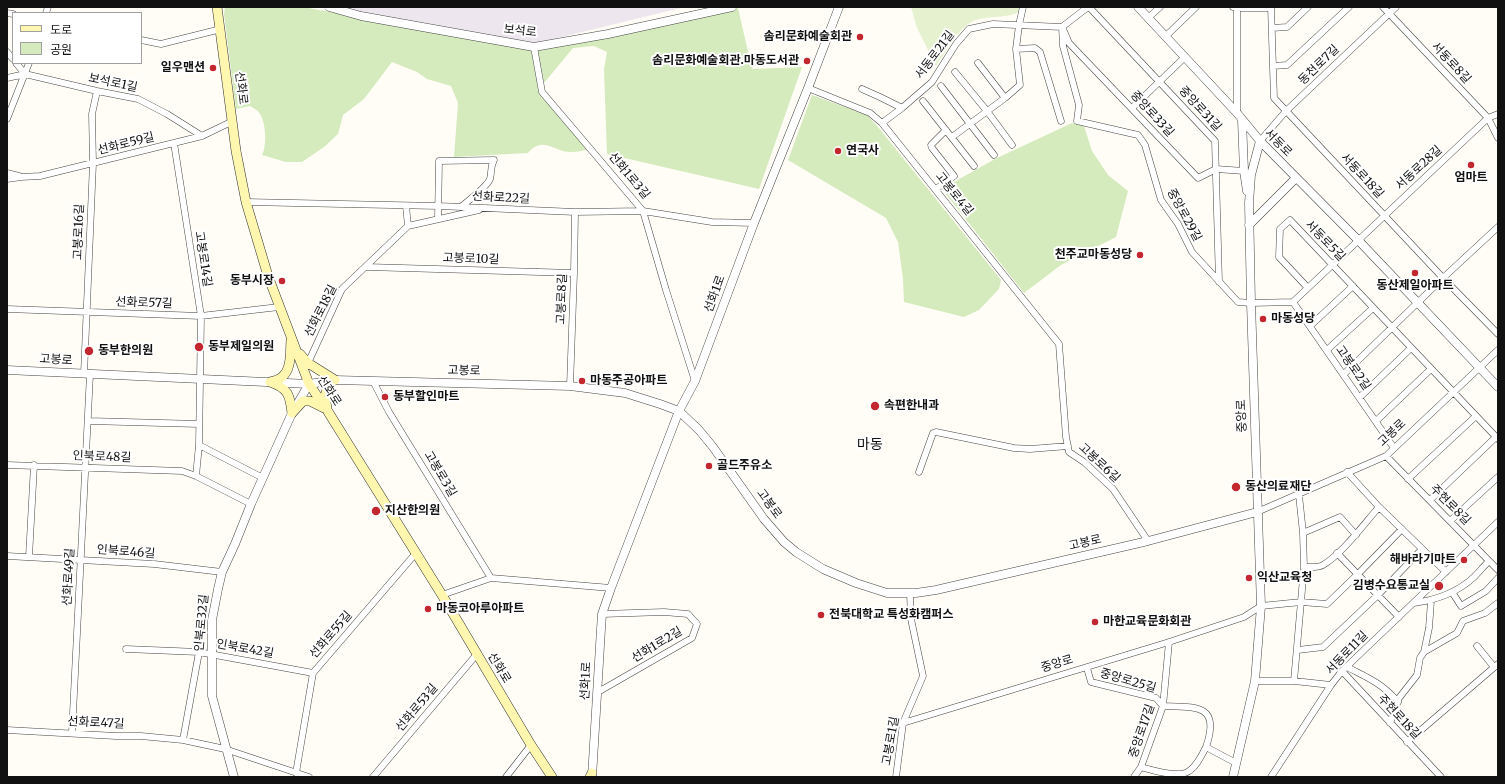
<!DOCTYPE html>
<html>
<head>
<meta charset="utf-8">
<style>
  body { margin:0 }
  #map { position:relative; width:1505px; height:784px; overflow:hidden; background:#fffdf5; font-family:Merriweather,"Noto Sans KR",serif }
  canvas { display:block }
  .frame { position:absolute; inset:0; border:8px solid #111; pointer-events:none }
  .legend { position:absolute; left:12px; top:12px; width:130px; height:52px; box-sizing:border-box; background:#fff; border:1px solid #a0a0a0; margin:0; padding:5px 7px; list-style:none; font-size:12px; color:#111 }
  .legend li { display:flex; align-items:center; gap:8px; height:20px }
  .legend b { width:20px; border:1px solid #a0a0a0 }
</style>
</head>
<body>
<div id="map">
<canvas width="1505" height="784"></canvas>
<div class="frame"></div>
<ul class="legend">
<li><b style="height:5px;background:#fff6b0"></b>도로</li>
<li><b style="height:11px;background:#d5ebbd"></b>공원</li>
</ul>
</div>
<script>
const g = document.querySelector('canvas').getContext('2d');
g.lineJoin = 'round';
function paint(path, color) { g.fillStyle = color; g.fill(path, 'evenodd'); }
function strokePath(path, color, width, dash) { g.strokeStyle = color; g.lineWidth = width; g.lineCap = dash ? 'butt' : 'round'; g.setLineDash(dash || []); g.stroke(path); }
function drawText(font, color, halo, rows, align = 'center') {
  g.font = font + ' Merriweather,"Noto Sans KR",serif'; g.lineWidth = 4; g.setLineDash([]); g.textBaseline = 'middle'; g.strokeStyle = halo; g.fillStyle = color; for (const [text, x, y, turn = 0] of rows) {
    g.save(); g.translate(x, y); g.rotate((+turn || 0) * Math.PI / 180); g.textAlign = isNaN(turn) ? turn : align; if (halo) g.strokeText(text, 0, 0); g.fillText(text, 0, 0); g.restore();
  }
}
paint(new Path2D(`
  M338,7H685L537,43Z`), '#eee6ef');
paint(new Path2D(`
  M225,7H303L531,50L539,94L588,149C581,152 570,153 563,151C548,146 540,139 528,153L454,157L458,103L451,86L427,79L417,72L392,62L364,99L343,115L338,134L324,147L302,162H286L262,155C267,146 266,123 260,114C258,110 253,108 250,106L236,109L224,14Z
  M738,8L752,69L802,67L759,189L607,154L604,69L607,52L594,46L573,48L544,83L537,49L609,36Z
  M812,95L867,115L878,127L1001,280L999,289L979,310L964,317L904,302L903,279L898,242L886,218L788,160Z
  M1072,123L1084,126L1092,151L1108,175L1128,191L1116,237L1061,265L1024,293L946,194L945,187L995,159Z`), '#d5ebbd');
paint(new Path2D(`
  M911,7H1020L1019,12C1007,18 993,16 979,19C960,23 947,51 936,66L917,28Z`), '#e6f2cf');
const minor = new Path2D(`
  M1088,7L1062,27L1063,46L1079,105L1077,121L1138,135L1145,145L1161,200L1178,224L1192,252L1238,302L1251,303L1293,302L1488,118L1498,114
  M1089,7L1215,141L1219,282
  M1233,7L1237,8H1271
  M1237,7V113
  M1271,7L1274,98L1443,278L1498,334
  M1383,7L1488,118L1498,138
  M7,13L13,14
  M46,13L48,7
  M1148,18L1160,7
  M1272,28L1287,27L1308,7
  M1166,36L1196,7
  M141,40L161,44L221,29
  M534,47L542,92L643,211L666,290L695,381
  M1016,49L1035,48L1040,52L1061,121
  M7,52L13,59
  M16,63L25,74L97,91L138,99L167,114L202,136
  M978,63L1005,98
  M1273,66L1287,65L1349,7
  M955,72L987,111L1012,145
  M7,78L25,74
  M941,86L994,155
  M808,88L870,113L882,123L1059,344L1066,437L1069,452L1084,462L1113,489L1148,541
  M862,89L880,97L902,108
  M923,101L974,166
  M1132,108L1185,57
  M7,119L29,63
  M882,123L902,108L932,82L956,44L969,29L993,24L1062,27L1069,43L1198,178L1216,169L1244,171
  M952,137L1005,98L1020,85L1016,49L1019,25L1023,7
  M1260,141L1286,111L1396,7
  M174,143L201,316L199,445L196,476
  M7,173L19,176
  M7,179L21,177L40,176L202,136L233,121
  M936,189L954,176L932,148L931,145L946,130
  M246,202L439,206L575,212L643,211L712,222L754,223
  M406,206L408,226
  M438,219L439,161L494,160C490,167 492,172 490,179C486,188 469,200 462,206
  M367,267L574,273
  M1308,288L1279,257L1280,229L1290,220L1498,439
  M1293,302L1394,448
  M7,309L201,316L279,307
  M1310,326L1353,286
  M1327,350L1373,308
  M308,366V363L342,289L408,226L479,210
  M84,374L93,163L92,114L97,91
  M1344,374L1443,278L1498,227
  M373,381L389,412L491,578
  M570,386L574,273L575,212
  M1360,397L1411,348
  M89,421L199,424
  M1376,421L1431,369
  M199,445L263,478
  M1386,456L1498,570
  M7,465L182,471L196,476L251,504
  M919,472L933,433L936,432L1014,448L1030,449L1068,446
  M1347,472L1379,507L1446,572
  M1408,479L1476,416
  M1430,500L1496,437
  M1257,512L1386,456L1498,350
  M1450,521L1498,477
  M1303,533L1340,517L1356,535
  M1337,553L1399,617
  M7,556L154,564L222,572
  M29,557L34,465
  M1304,567C1310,567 1318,568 1323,565C1342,554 1364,524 1379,507
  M1452,592L1461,606L1486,591L1498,578
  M442,595L491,578L611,588
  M1414,603C1436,600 1458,592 1474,577C1479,572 1484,566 1489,561
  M1477,646L1494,667
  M126,649L199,652L313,673
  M1298,650L1323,647L1378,595L1422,549
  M1424,652L1457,633L1463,621L1485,613L1498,603
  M1347,667C1368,678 1382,683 1398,702
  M1087,668L1091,682L1156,698L1163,706C1196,707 1221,704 1206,747L1236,763
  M1342,671L1441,777
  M1255,681H1294L1331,685L1342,671L1498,522
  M1294,681L1304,567L1303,533L1299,495
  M598,692L692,638L697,624L688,614L664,612L602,614
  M903,723L1169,642L1244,617L1261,606L1301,602L1327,604L1358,574L1402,529
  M1390,723L1399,698L1417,675L1420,658L1424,652L1429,628L1431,601
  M7,730L116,736H141L183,740L225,749L309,777
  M72,733L90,374
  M183,740L199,652
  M1407,742L1498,664
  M1141,767C1152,770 1174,777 1185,773C1195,770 1202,755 1206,747
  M296,773L313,673L416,553
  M373,777L477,654
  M506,777L531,745
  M896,777L903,723L923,676L911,619L910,593
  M1134,777L1141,767L1163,706L1169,642
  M1271,777L1331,685`);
const tertiary = new Path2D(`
  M329,7L361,16L534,47L608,34L732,7
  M1138,7L1237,113L1260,141L1359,241L1498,387
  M1242,120L1244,171L1247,191
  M1249,225L1296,178
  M7,370L309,384L335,380L570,386L625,393L660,404L679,411L699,430L713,447L764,519L784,542L796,552L823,569L856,583L887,593H916L936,590L1148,541L1257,512
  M234,777L212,696V620L218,589L222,572L235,544L251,504L292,413L309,384
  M592,777L601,629L602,614L611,588L679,411L695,381L754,223L808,88L839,7
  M1233,777L1255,681L1261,606L1251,303L1249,203L1251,175L1260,141`);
const secondary = new Path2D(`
  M217,7L236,151L246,202L268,276L309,384L327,410L442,595L531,745L552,777
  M300,354L308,363L335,380
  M270,382C274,381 279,380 282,377C292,369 290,352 291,340
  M270,382C288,388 290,395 292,413
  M327,408L325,397L328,383L335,380
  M292,413L303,401H310L324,408
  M590,777L592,773`);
strokePath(minor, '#444', 7);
strokePath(tertiary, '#444', 9);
strokePath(secondary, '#333', 10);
strokePath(minor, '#fff', 6);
strokePath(tertiary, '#fff', 8);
strokePath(secondary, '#fff6b0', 9);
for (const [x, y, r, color] of [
  [860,37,4,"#c4262e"],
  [807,61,4,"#c4262e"],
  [213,68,4,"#c4262e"],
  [838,151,4,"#c4262e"],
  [1471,165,4,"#c4262e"],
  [1140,255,4,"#c4262e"],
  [1415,273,4,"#c4262e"],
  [282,281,4,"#c4262e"],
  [1263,319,4,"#c4262e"],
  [199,347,5,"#c4262e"],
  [89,351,5,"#c4262e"],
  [582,381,4,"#c4262e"],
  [385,397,4,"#c4262e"],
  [875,406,5,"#c4262e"],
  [709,466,4,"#c4262e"],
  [1236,487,5,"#c4262e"],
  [376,511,5,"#c4262e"],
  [1464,560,4,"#c4262e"],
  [1249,578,4,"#c4262e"],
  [1439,586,5,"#c4262e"],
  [428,609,4,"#c4262e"],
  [821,615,4,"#c4262e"],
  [1095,622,4,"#c4262e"]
]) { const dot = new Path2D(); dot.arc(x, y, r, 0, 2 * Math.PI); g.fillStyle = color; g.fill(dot); strokePath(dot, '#fff', 1.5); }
drawText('12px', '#111', '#fff', [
  ["보석로",520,31,6],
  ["서동로21길",935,55,-53],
  ["서동로8길",1451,63,47],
  ["동천로7길",1319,65,-44],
  ["보석로1길",113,83,12],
  ["선화로",241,88,83],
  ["중앙로31길",1200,109,47],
  ["중앙로33길",1152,114,47],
  ["서동로",1278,143,46],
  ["선화로59길",126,144,-14],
  ["서동로28길",1419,168,-43],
  ["선화1로3길",629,176,50],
  ["서동로18길",1362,176,47],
  ["고봉로4길",954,194,51],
  ["선화로22길",501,198,3],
  ["중앙로29길",1184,215,61],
  ["고봉로16길",79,232,-88],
  ["서동로5길",1325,241,46],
  ["고봉로14길",203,259,81],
  ["고봉로10길",471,259,2],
  ["선화1로",715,294,-70],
  ["고봉로8길",562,299,-88],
  ["선화로57길",144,303,2],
  ["선화로18길",321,311,-63],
  ["고봉로",56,360,3],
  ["고봉로2길",1353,368,55],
  ["고봉로",464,371,1],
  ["선화로",329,391,57],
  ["중앙로",1242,416,-92],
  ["고봉로",1392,433,-43],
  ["인북로48길",102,457,2],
  ["고봉로6길",1099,463,43],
  ["고봉로3길",440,474,59],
  ["고봉로",769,504,54],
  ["주현로8길",1450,505,45],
  ["고봉로",1085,543,-13],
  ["인북로46길",126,552,4],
  ["선화로49길",69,577,-87],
  ["인북로32길",202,623,-85],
  ["선화로55길",331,635,-49],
  ["선화1로2길",657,645,-31],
  ["인북로42길",245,649,10],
  ["서동로11길",1347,653,-46],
  ["중앙로",1057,664,-17],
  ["선화로",499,668,59],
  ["선화1로",586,681,-87],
  ["중앙로25길",1128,681,16],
  ["선화로53길",417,708,-50],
  ["주현로18길",1399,717,47],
  ["선화로47길",96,723,3],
  ["중앙로17길",1142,731,-71],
  ["고봉로1길",891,741,-80]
]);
drawText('bold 12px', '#111', '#fff', [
  ["솜리문화예술회관",852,37,"right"],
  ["솜리문화예술회관.마동도서관",799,61,"right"],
  ["일우맨션",205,68,"right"],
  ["연국사",846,151],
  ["엄마트",1471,178,"center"],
  ["천주교마동성당",1132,255,"right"],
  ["동부시장",274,281,"right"],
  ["동산제일아파트",1415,286,"center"],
  ["마동성당",1271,319],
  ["동부제일의원",208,347],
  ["동부한의원",98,351],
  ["마동주공아파트",590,381],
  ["동부할인마트",393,397],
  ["속편한내과",884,406],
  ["골드주유소",717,466],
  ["동산의료재단",1245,487],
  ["지산한의원",385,511],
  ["해바라기마트",1456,560,"right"],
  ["익산교육청",1257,578],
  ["김병수요통교실",1430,586,"right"],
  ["마동코아루아파트",436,609],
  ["전북대학교 특성화캠퍼스",829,615],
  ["마한교육문화회관",1103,622]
], 'left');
drawText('14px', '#111', '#fff', [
  ["마동",870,445]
]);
</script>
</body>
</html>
